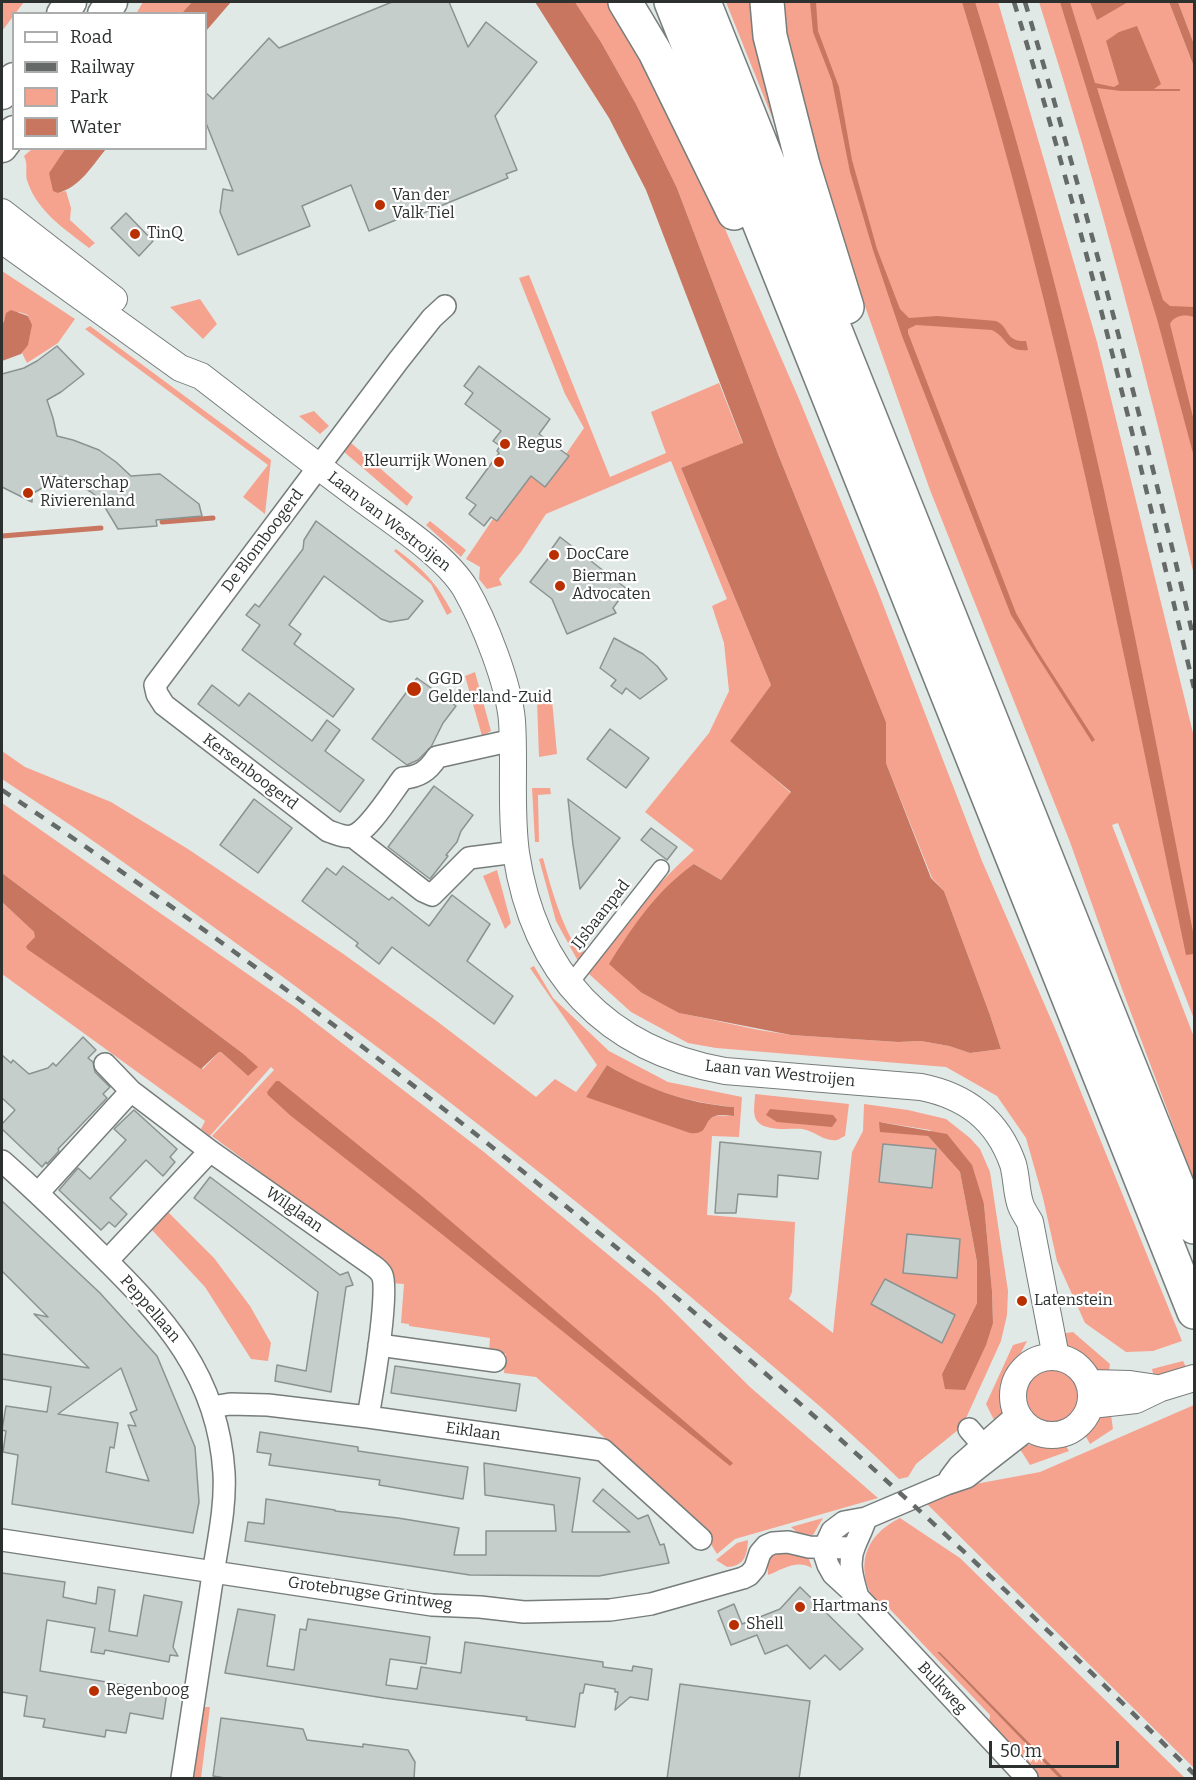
<!DOCTYPE html>
<html>
<head>
<meta charset="utf-8">
<style>
  body { margin:0 }
  #map { position:relative; width:1196px; height:1780px; overflow:hidden; background:#e1e9e7; font-family:Bitter,serif }
  canvas { display:block }
  .frame { position:absolute; inset:0; border:3px solid #2c302f; pointer-events:none }
  .legend { position:absolute; left:12px; top:12px; width:195px; height:138px; box-sizing:border-box; background:#fff; border:2px solid #abacac; margin:0; padding:8px 10px; list-style:none; font-size:18px; color:#2c302f }
  .legend li { display:flex; align-items:center; gap:12px; height:30px }
  .legend b { width:30px; border:2px solid #abacac }
  .scale { position:absolute; left:989px; top:1741px; width:130px; height:27px; box-sizing:border-box; border:3px solid #2c302f; border-top:0; padding-left:8px; font-size:18px; line-height:21px; white-space:nowrap; color:#2c302f; -webkit-text-stroke:4px #fff; paint-order:stroke }
</style>
</head>
<body>
<div id="map">
<canvas width="1196" height="1780"></canvas>
<div class="frame"></div>
<ul class="legend">
<li><b style="height:8px;background:#fff"></b>Road</li>
<li><b style="height:8px;background:#656a69"></b>Railway</li>
<li><b style="height:16px;background:#f5a38e"></b>Park</li>
<li><b style="height:16px;background:#c87660"></b>Water</li>
</ul>
<div class="scale">50 m</div>
</div>
<script>
const g = document.querySelector('canvas').getContext('2d');
g.lineJoin = 'round';
function paint(path, color) { g.fillStyle = color; g.fill(path, 'evenodd'); }
function strokePath(path, color, width, dash) { g.strokeStyle = color; g.lineWidth = width; g.lineCap = dash ? 'butt' : 'round'; g.setLineDash(dash || []); g.stroke(path); }
function drawText(font, color, halo, rows, align = 'center') {
  g.font = font + ' Bitter,serif'; g.lineWidth = 4.5; g.setLineDash([]); g.textBaseline = 'middle'; g.strokeStyle = halo; g.fillStyle = color; for (const [text, x, y, turn = 0] of rows) {
    g.save(); g.translate(x, y); g.rotate((+turn || 0) * Math.PI / 180); g.textAlign = isNaN(turn) ? turn : align; if (halo) g.strokeText(text, 0, 0); g.fillText(text, 0, 0); g.restore();
  }
}
paint(new Path2D(`
  M2,2H24L2,31Z
  M143,2H192L182,13L136,14Z
  M575,2H613L689,146L799,399L877,589L982,861L1057,1033L1182,1341L1153,1351L1126,1352L1085,1323L1057,1261L1043,1198L1026,1138L997,1096L946,1067L716,1048L688,1043L631,1012L589,974C617,928 654,887 694,850L645,812L709,733L729,691L724,643L712,606L727,599L671,461L546,514L521,552L499,579L502,585L487,589L479,579L480,567L466,559L495,516L500,518L531,476L546,483L584,428L565,394L519,278L529,275L610,477L666,453L651,412L719,383L743,444L681,468L771,685L731,740L791,793L721,880L694,864L642,993L680,1013L759,1030L791,1035L898,1042L921,1041L949,1046L970,1053L1001,1049L990,1015L944,891L932,878L886,763V722L778,454L677,188L636,104L601,42Z
  M726,2H761L778,132Z
  M783,2H998L1097,342L1194,737V1019L1118,823L1112,825L1194,1037V1181L1122,989L1070,842L930,490L837,227L790,54Z
  M1039,2H1169L1194,67V575C1149,383 1099,190 1039,2Z
  M1178,2H1194V44Z
  M32,149H66L49,173L58,193L66,191L71,208L70,220L95,243L89,248C66,230 38,212 28,183C24,174 29,165 24,156Z
  M2,271L75,319L58,343L27,363L22,353C30,341 33,328 28,315L19,312L2,323Z
  M200,299L217,324L203,339L170,307Z
  M90,326L271,460L265,514L243,497L268,465L85,329Z
  M314,411L329,426L320,434L299,416Z
  M350,442L413,497L407,506L343,451Z
  M430,521L466,550L461,557L426,525Z
  M396,549C423,569 436,582 452,612L447,615L431,584L394,551Z
  M475,672L491,731L482,736L465,676Z
  M537,700H552L557,754L539,757Z
  M2,751L25,767L111,802L188,849L342,953L438,1022L536,1097L555,1079L576,1092L597,1065L530,968L534,966L553,998L609,1051L668,1082L742,1097L739,1137L712,1136L707,1215L795,1222L792,1292L789,1299L833,1333L852,1152L863,1131L864,1104L908,1110L946,1119L970,1138L980,1149L990,1172L1008,1291L1007,1315L1001,1341L967,1416L958,1430L916,1464L908,1477L899,1479C835,1416 761,1357 692,1298C562,1187 426,1082 287,980C193,912 99,843 2,779ZM607,1065C649,1090 684,1102 734,1107V1116H715L710,1119L586,1097ZM879,1122L930,1130L984,1204L992,1291L993,1323L942,1374L977,1303V1262L960,1172L928,1136Z
  M532,788H550L551,794L538,795L539,842H535Z
  M2,803L295,1007L484,1152L657,1295L750,1387L878,1498L735,1539L717,1554L709,1541L710,1531L536,1377L504,1373L506,1354L489,1351L490,1338L409,1326V1324L401,1323L404,1284L391,1283L392,1270L212,1136L274,1070L271,1067L210,1136L201,1129L205,1121L2,974V902L34,932L36,937L26,946L203,1069L219,1052H221L248,1076L241,1052L2,873Z
  M543,858C552,892 561,923 579,953L590,949L579,963L556,921L539,859Z
  M497,870L511,923L505,929L483,876Z
  M755,1094L849,1104L845,1136C844,1136 838,1140 837,1140C824,1142 815,1131 802,1129C790,1128 765,1132 757,1121C752,1114 755,1103 755,1094Z
  M168,1212L214,1258L250,1306L271,1343L268,1361L251,1359L205,1287L152,1230Z
  M1073,1332L1110,1364L1108,1380L1090,1369L1065,1348L1059,1334Z
  M1027,1341L1006,1382V1407L996,1424L986,1404L1013,1345Z
  M1183,1361L1187,1369L1154,1377L1152,1369Z
  M1026 1396a27 27 0 1 1 54 0a27 27 0 1 1-54 0Z
  M1194,1405V1768L927,1504L970,1485L1040,1472Z
  M1110,1408L1113,1429L1090,1444L1084,1433Z
  M1063,1441L1069,1451L1030,1465L1018,1446Z
  M823,1518L813,1535L799,1534L791,1527Z
  M900,1518L960,1558L1185,1778H1064L940,1652H937L1059,1778H1040L989,1725L990,1715L883,1602H875C855,1568 863,1536 900,1518Z
  M748,1540C747,1555 745,1566 727,1567L716,1560L737,1543Z
  M792,1550L809,1559L812,1568C797,1559 783,1569 768,1575L767,1561L773,1552Z
  M204,1707H210L201,1778H193Z`), '#f5a38e');
paint(new Path2D(`
  M192,2H231L206,31V14L182,13Z
  M535,2H575L601,42L636,104L677,188L778,454L886,722V763L931,878L944,891L990,1015L1001,1049L970,1053L949,1046L921,1041L898,1042L791,1035L679,1013L642,993L609,964C633,926 657,890 694,864L721,880L791,792L730,741L771,685L681,468L743,443L646,190L609,118Z
  M810,2H816L818,31L839,87L852,160L877,249L900,309L909,318L937,316L996,321C1011,328 1004,342 1026,341L1028,350C1005,352 1008,338 992,330L916,325L908,329V333L1016,613L1037,650L1095,740L1092,742L1011,615L902,336L873,250L850,172L832,81L813,32Z
  M962,2H975C1010,114 1041,227 1069,341C1118,538 1155,738 1194,937V954L1186,955C1120,635 1058,315 962,2Z
  M1060,2H1070L1095,83L1114,87L1119,84L1106,41L1119,32L1137,26L1161,84L1154,89H1180V91H1121L1097,88L1163,300L1170,306L1194,307V317C1186,314 1174,315 1170,324L1194,421V457L1157,319Z
  M1090,2H1128L1097,20Z
  M1169,2H1178L1194,44V67Z
  M66,148L106,149C92,166 80,187 58,193L53,191L49,173Z
  M11,310L28,316L32,325L28,345L21,354L2,361V323L4,322L6,313Z
  M2,873L241,1052L258,1067L248,1076L221,1052H219L201,1069L27,949L26,946L35,937L34,932L2,902Z
  M607,1065C648,1089 685,1103 734,1107V1116C728,1116 719,1114 713,1117C703,1122 709,1135 690,1133L586,1097Z
  M276,1081H279L419,1194L733,1463L730,1466L438,1231L291,1116L268,1095L267,1092Z
  M770,1109L833,1115L837,1120L832,1127L777,1122L766,1115Z
  M879,1122L947,1134L972,1165L984,1204L992,1291L993,1323L986,1345L965,1390L945,1389L942,1374L977,1303V1262L960,1172L928,1136L880,1132Z
  M937,1652H940L1064,1778H1059Z`), '#c87660');
strokePath(new Path2D(`
  M162,522L213,518
  M2,536L101,528`), '#c87660', 5);
const building = new Path2D(`
  M392,2H449L468,47L486,22L537,62L495,116L517,170L506,174L508,178L484,188L421,214L420,210L369,231L351,185L302,206L310,226L238,255L220,212L223,189L233,191L206,123V93L213,99L269,38L279,48Z
  M126,213L153,241L139,256L111,228Z
  M57,346L84,374L61,392L47,400L53,418L57,436L73,440L99,450L116,462L131,476L160,474L199,504L202,516L156,520L157,526L118,529L100,499L91,492L72,480L50,474L42,488L32,494V502L2,487V374L24,368L37,361Z
  M479,366L550,419L539,434L569,456L545,487L531,476L497,521L491,517L484,526L469,514L476,505L466,498L499,453L497,451L500,446L493,441L501,431L465,404L473,393L464,386Z
  M316,521L423,601L408,619L390,622L381,619L324,576L289,625L301,634L294,644L354,689L333,717L242,650L260,625L246,615L255,604L259,607L303,549L304,540Z
  M560,537L627,589L613,608L616,613L567,634L552,599L530,582L550,556L548,554Z
  M614,638L643,654L657,666L667,679L640,699L626,688L622,694L611,686L616,680L600,668Z
  M417,678L456,706L443,723L431,747L418,760L407,765L372,739Z
  M212,685L239,706L249,693L312,741L327,720L340,730L325,751L364,780L340,812L198,704Z
  M610,729L649,758L626,788L587,759Z
  M434,786L473,815L461,831L457,842L446,855L448,856L430,879L388,847Z
  M254,799L292,828L258,873L220,845Z
  M568,799L620,838L580,889L573,845Z
  M651,828L677,847L667,860L641,840Z
  M343,866L389,900L392,897L429,926L452,895L490,924L467,961L513,996L494,1024L392,947L379,964L356,946L358,943L302,901L327,868L336,875Z
  M83,1037L96,1050L88,1058L93,1062L95,1072L110,1087L103,1094L107,1098L58,1149L59,1151L47,1164L46,1162L42,1167L2,1129V1124L15,1110L2,1098V1055L11,1063L13,1060L29,1074L48,1068L53,1063L56,1066Z
  M134,1110L177,1149L170,1157L175,1162L163,1176L146,1160L110,1198L127,1214L115,1227L109,1222L101,1230L59,1190L78,1168L90,1179L126,1140L114,1129Z
  M720,1142L821,1152L818,1179L778,1175L777,1197L738,1194L736,1213H715Z
  M883,1144L936,1149L932,1188L879,1182Z
  M210,1177L340,1275L348,1272L353,1285L346,1287L331,1392L275,1381L277,1365L306,1371L318,1292L194,1198Z
  M2,1201L100,1293L157,1356L195,1447L199,1502L193,1533L12,1504L18,1455L3,1452L6,1431L2,1430L6,1406L47,1412L51,1387L2,1379V1354L89,1368L34,1314L48,1317L2,1271ZM121,1368L137,1410L130,1413L136,1426L128,1425L149,1481L106,1472L110,1447L114,1448L118,1423L58,1414Z
  M907,1234L960,1239L957,1278L903,1273Z
  M885,1279L955,1315L942,1343L871,1304Z
  M395,1366L520,1384L516,1411L391,1393Z
  M260,1432L358,1447V1451L468,1467L463,1499L379,1485L380,1480L269,1465L271,1454L257,1452Z
  M484,1463L580,1478L572,1532H630L593,1501L603,1489L638,1519L648,1515L660,1545L664,1544L669,1563L599,1576L470,1575L245,1541L248,1522L264,1524L266,1499L335,1510V1511L398,1518L459,1528L454,1555H486V1531H556L554,1505L485,1495Z
  M2,1573L65,1582L63,1597L96,1604L98,1587L115,1590L109,1631L137,1636L144,1595L182,1602L173,1647L178,1656L170,1655L169,1662L105,1650L104,1654L91,1652L95,1628L47,1620L40,1671L167,1692L163,1719L130,1713L126,1733L106,1730L105,1737L43,1727L45,1719L24,1716L27,1696L2,1692Z
  M800,1587L863,1649L840,1670L825,1655L810,1669L787,1645L765,1654L757,1635L731,1645L718,1611L734,1604L742,1624L780,1609Z
  M238,1609L275,1615L267,1666L294,1670L300,1629L306,1630L308,1619L430,1637L426,1664L390,1659L386,1685L417,1689L421,1667L461,1673L465,1642L603,1662V1667L632,1671L633,1666L652,1669L648,1700L630,1697L615,1710L618,1692H615V1689L585,1684L583,1693H580L575,1727L526,1720L527,1717L384,1698L225,1673Z
  M680,1684L810,1701L799,1779H667Z
  M221,1718L303,1729L307,1740L363,1747V1744L408,1750L415,1762L414,1779H231L213,1776Z`);
paint(building, '#c6cecc');
strokePath(building, '#8b9391', 1.5);
const pedestrian = new Path2D(`
  M569,985L661,868`);
const minor = new Path2D(`
  M445,306L432,318L398,361L155,685L157,694L164,705L328,831C335,833 344,838 352,836C368,832 392,792 403,778C419,777 428,771 437,757L513,740
  M352,836L423,891L432,895L469,858L516,852
  M105,1064L131,1091L210,1151
  M2,1161C35,1190 66,1220 97,1251C164,1317 218,1375 224,1473C226,1509 217,1545 212,1581C202,1647 192,1713 182,1778
  M38,1193L131,1091
  M107,1261L210,1151L372,1265C375,1267 380,1271 382,1275C390,1290 372,1394 368,1417
  M379,1345L495,1361
  M212,1407L230,1404L268,1405L368,1417L603,1450L701,1539
  M969,1429L992,1456
  M950,1478L959,1466L1018,1414
  M2,1540L432,1605L480,1607L524,1612L610,1610L651,1604L743,1578L749,1575L755,1568L760,1553L766,1546L773,1543L788,1542L809,1547L853,1548
  M858,1597C853,1580 847,1562 855,1545C859,1535 863,1528 866,1518
  M1027,1778L858,1597L833,1574L828,1565L825,1556V1546L832,1531L844,1522L866,1518L946,1484L967,1477L1030,1428`);
const tertiary = new Path2D(`
  M2,212L114,299
  M2,240L180,368L201,376C253,416 305,457 358,496C391,521 444,554 465,588C484,621 509,684 512,721C515,765 510,809 516,853C534,973 606,1050 725,1071L921,1087C966,1096 997,1119 1013,1164C1017,1178 1016,1193 1021,1206C1023,1211 1027,1217 1030,1222L1056,1357
  M1013 1396a39 39 0 1 1 78 0a39 39 0 1 1-78 0Z
  M1090,1383L1130,1384L1157,1388
  M1091,1405L1136,1400L1161,1388L1194,1378`);
const secondary = new Path2D(`
  M62,14L71,2
  M103,14L112,2
  M2,94L14,78
  M2,147L14,131`);
const motorway = new Path2D(`
  M625,2L655,52L734,213
  M671,2L1194,1312
  M704,2L1194,1227
  M767,2L770,36L803,165L847,307`);
strokePath(pedestrian, '#767d7b', 18);
strokePath(minor, '#767d7b', 24);
strokePath(tertiary, '#767d7b', 28);
strokePath(secondary, '#767d7b', 33);
strokePath(motorway, '#767d7b', 36);
strokePath(pedestrian, '#fff', 15);
strokePath(minor, '#fff', 21);
strokePath(tertiary, '#fff', 26);
strokePath(secondary, '#fff', 30);
strokePath(motorway, '#fff', 33);
strokePath(new Path2D(`
  M1014,2C1084,228 1139,458 1194,688
  M1025,2C1088,213 1144,425 1194,640
  M2,790C431,1077 830,1408 1194,1774`), '#656a69', 4.5, [10, 10]);
for (const [x, y, r, color] of [
  [380,205,6,"#b92f00"],
  [135,234,6,"#b92f00"],
  [505,444,6,"#b92f00"],
  [499,462,6,"#b92f00"],
  [28,493,6,"#b92f00"],
  [554,555,6,"#b92f00"],
  [560,586,6,"#b92f00"],
  [414,689,8,"#b92f00"],
  [1022,1301,6,"#b92f00"],
  [800,1607,6,"#b92f00"],
  [734,1625,6,"#b92f00"],
  [94,1691,6,"#b92f00"]
]) { const dot = new Path2D(); dot.arc(x, y, r, 0, 2 * Math.PI); g.fillStyle = color; g.fill(dot); strokePath(dot, '#fff', 2); }
drawText('16px', '#2c302f', '#fff', [
  ["Van der",392,196],
  ["Valk Tiel",392,214],
  ["TinQ",147,234],
  ["Regus",517,444],
  ["Kleurrijk Wonen",487,462,"right"],
  ["Waterschap",40,484],
  ["Rivierenland",40,502],
  ["DocCare",566,555],
  ["Bierman",572,577],
  ["Advocaten",572,595],
  ["GGD",428,680],
  ["Gelderland-Zuid",428,698],
  ["Latenstein",1034,1301],
  ["Hartmans",812,1607],
  ["Shell",746,1625],
  ["Regenboog",106,1691]
], 'left');
drawText('16px', '#2c302f', '#fff', [
  ["Laan van Westroijen",389,522,38],
  ["De Blomboogerd",263,541,-53],
  ["Kersenboogerd",250,772,37],
  ["IJsbaanpad",601,915,-52],
  ["Laan van Westroijen",780,1074,6],
  ["Wilglaan",294,1210,35],
  ["Peppellaan",150,1309,49],
  ["Eiklaan",473,1432,8],
  ["Grotebrugse Grintweg",370,1594,8],
  ["Bulkweg",942,1688,47]
]);
</script>
</body>
</html>
